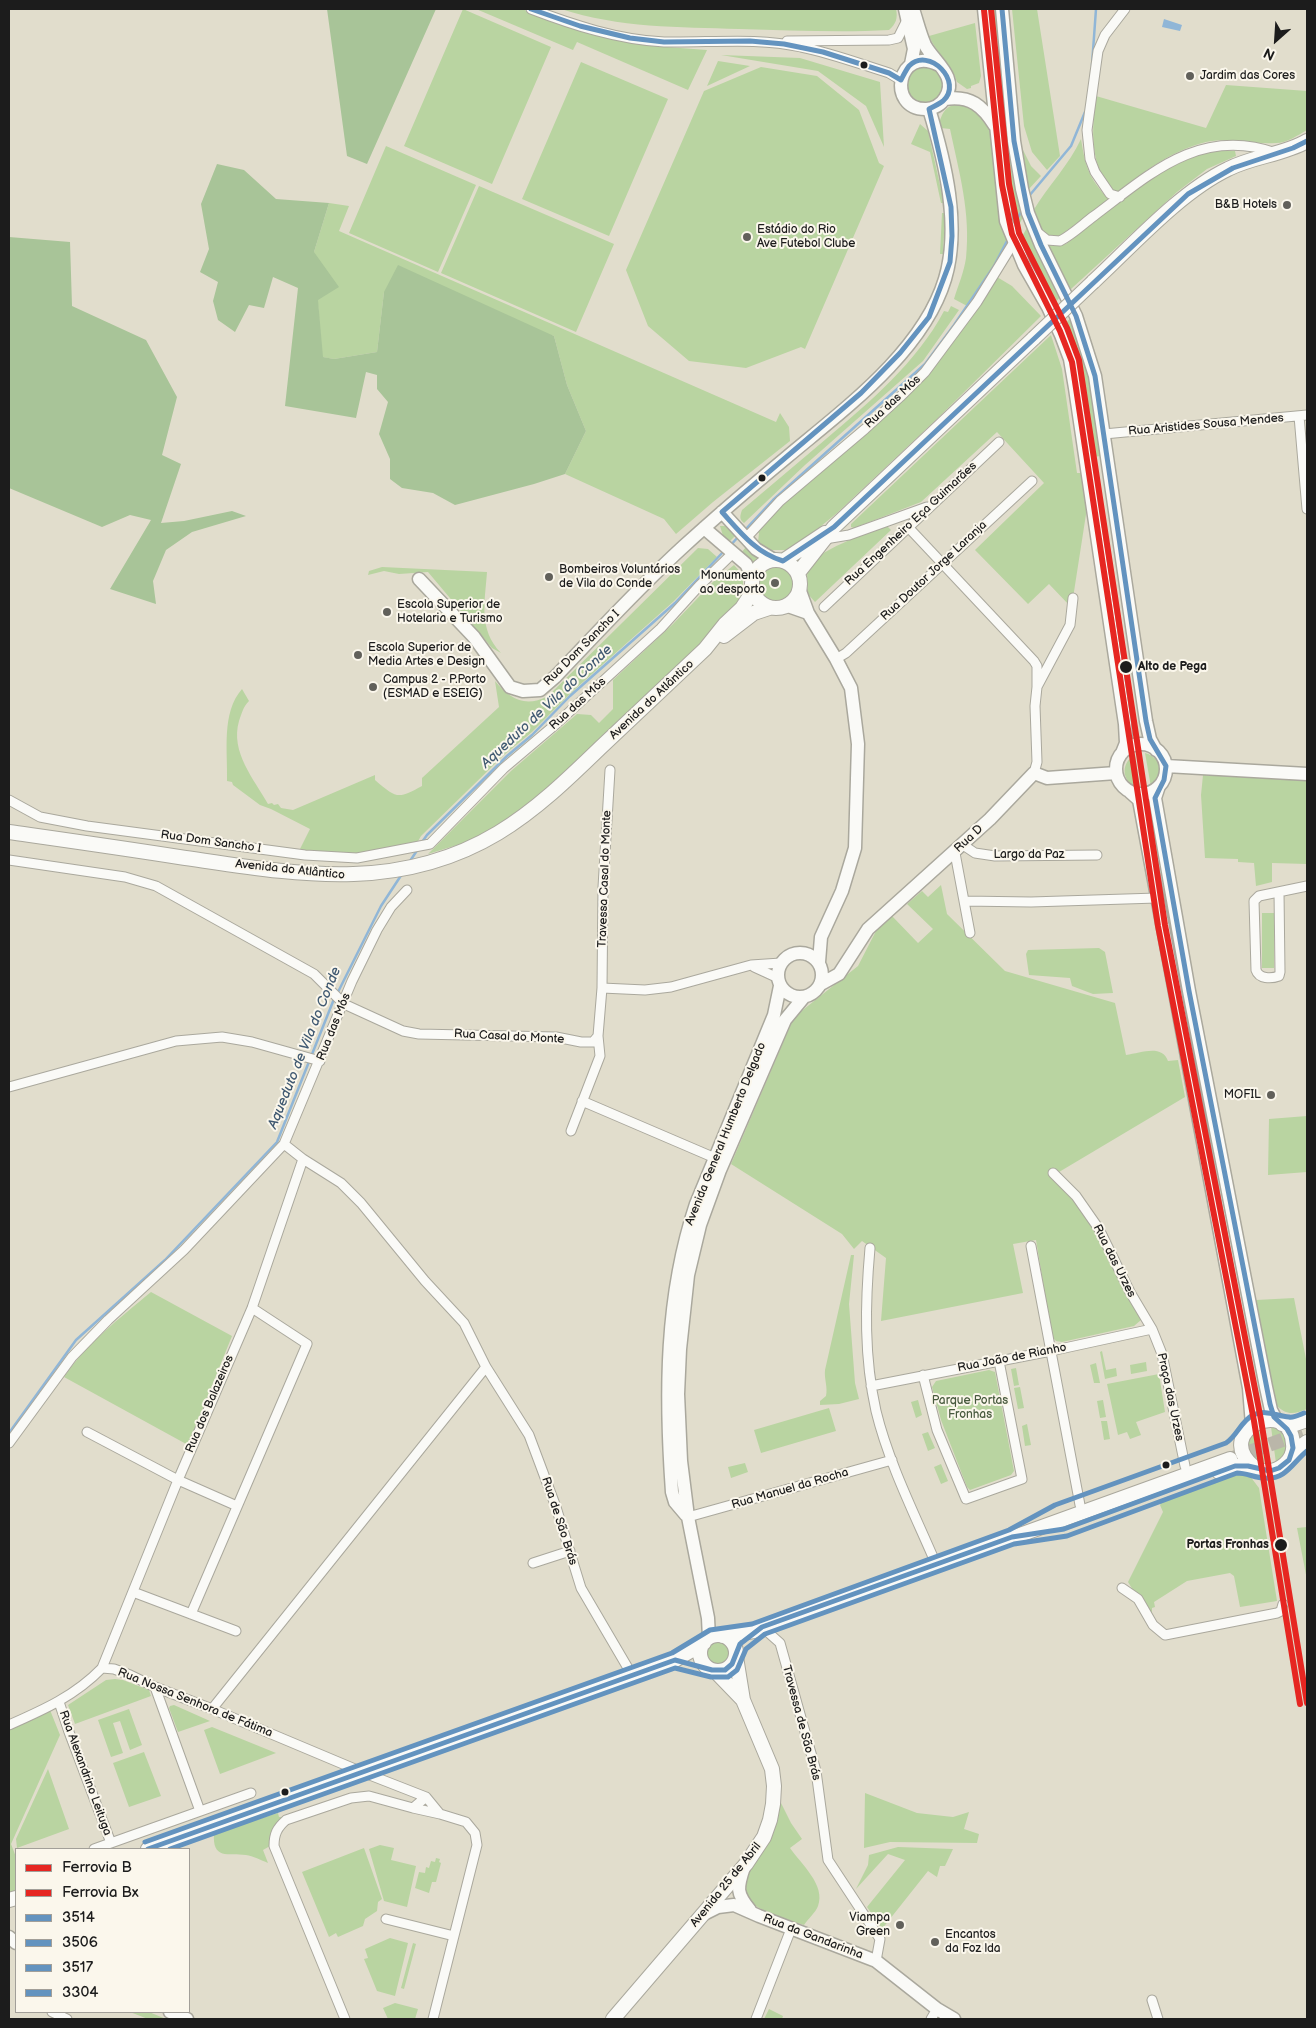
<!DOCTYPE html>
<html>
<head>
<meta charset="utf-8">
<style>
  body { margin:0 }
  #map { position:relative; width:1316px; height:2028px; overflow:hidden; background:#e1ddcc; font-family:"Balsamiq Sans",sans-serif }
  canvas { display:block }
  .frame { position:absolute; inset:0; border:10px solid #1c1c1c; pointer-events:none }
  .legend { position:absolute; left:15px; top:1848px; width:175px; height:165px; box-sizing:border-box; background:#fbf7ec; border:1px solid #a29f99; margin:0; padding:6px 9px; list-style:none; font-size:15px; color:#1c1c1c }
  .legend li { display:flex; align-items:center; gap:10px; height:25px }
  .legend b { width:25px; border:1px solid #a29f99 }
  .north { position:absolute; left:1251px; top:15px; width:50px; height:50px; -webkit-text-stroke:4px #fbf7ec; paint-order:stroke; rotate:206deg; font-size:14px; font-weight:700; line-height:20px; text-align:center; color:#1c1c1c }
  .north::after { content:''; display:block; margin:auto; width:18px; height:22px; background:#1c1c1c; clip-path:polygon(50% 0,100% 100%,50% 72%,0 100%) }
</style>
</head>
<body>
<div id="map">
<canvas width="1316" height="2028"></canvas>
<div class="frame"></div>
<ul class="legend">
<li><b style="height:6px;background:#e62621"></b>Ferrovia B</li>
<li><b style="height:6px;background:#e62621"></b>Ferrovia Bx</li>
<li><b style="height:6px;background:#6393bf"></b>3514</li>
<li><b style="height:6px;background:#6393bf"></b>3506</li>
<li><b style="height:6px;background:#6393bf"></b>3517</li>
<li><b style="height:6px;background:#6393bf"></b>3304</li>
</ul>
<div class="north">N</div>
</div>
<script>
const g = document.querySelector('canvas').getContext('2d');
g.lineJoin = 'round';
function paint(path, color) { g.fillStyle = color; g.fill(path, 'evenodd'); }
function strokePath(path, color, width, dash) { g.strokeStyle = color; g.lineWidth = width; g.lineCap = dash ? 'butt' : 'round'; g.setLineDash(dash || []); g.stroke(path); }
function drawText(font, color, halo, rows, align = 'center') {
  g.font = font + ' "Balsamiq Sans",sans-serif'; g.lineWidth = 4; g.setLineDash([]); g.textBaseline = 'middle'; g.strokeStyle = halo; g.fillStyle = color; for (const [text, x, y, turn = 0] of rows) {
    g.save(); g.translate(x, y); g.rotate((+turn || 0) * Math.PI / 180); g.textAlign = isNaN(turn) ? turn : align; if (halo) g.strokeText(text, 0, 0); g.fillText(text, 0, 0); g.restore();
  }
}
paint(new Path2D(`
  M463,9L551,47L492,184L404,146Z
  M476,9H522L565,25L614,39L667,47L707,50L688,90L577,42L573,50Z
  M561,9H896C898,18 896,24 889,30C839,33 789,30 739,29C679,27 619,28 561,9Z
  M988,9H997L1000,40H991Z
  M1012,9H1037L1060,156L1047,170L1032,152L1024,126Z
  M975,23L981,76L979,83L971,86V88L967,89L957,82C952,64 936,53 929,36Z
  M992,49H1002L1024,215L1017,229L1011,207Z
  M721,55L800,58L880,82L884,147L866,106L818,71Z
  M718,61L750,66L707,86Z
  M581,62L668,99L609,236L522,199Z
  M761,67L817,76L859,110L879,163L884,166L805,349L801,347L746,368L689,361L648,326L626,270L704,91Z
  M907 85a18 18 0 1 1 36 0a18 18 0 1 1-36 0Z
  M1226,85L1307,91V130C1298,135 1287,143 1276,143C1253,145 1229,137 1206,142C1172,150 1144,172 1116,193C1088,168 1092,129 1096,96L1206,128Z
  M965,102L990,124L1009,242L969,307L954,299C958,286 964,272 966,258C971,213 959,172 950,129L941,128L939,123C945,106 948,106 965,102Z
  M920,124L928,131L944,203H941L930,152L911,144Z
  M1081,139C1086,170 1089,177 1109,200L1055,239L1043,234L1033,211C1048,186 1069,165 1081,139Z
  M1019,142L1031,166L1041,176L1028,190Z
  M386,146L476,185L438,272L349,233Z
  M1213,151H1235L1236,156L1207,169L1177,192L1071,289L1062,278L1043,242L1054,246L1066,244C1111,210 1158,164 1213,151Z
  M479,186L614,244L576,332L441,273Z
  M329,203L349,206L339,231L776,422L780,413L789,427L790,441L713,502L676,534L664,519L565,474L586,431L567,385L554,336L384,292L377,352L334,359L322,357L314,252Z
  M942,213H945L943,254H940Z
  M1028,226L1063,294L1052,306L1020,240Z
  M997,277L1012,286L1041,316L940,416L837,513L798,545L791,550H769L763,548L758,542L759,533L757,532L781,504L905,399L955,340Z
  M951,306L959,310L923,361L805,465L744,523C739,519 740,516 742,510C770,486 798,463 826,439C870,402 917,362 944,311L948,312Z
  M1072,317L1087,365L1101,456L1092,457L1080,379L1062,326Z
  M1051,335L1062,369L1077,473H1082L1087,508L1073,598L1070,606L1049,584L1028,604L975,550L1044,483L997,432L921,502L854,528L851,527V524Z
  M720,526H725L736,535L729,542L724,539Z
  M887,526L891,530L815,602L807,593C808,585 806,577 808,570C813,550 869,533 887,526Z
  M746,547L762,556L752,565L741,553Z
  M698,548L708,549L717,557L674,601L573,691L532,732L505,754L421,836L417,843C404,844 395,848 382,850C356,855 325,854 299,851L310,829L271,809L260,805L233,785L232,782L227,781C228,751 221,713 242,689L249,701C243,707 242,713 239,721C230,752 254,779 268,804L272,803L274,805L278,804L281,808L293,810L375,775V780C397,799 398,799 422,786V778L499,707L495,681C510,699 525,708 548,696Z
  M757 583a19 19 0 1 1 38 0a19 19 0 1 1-38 0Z
  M734,565L743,575V596L712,632L549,788L507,820L467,842L428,854L511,771L577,714L591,715L599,723L613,709V680L673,624L713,582Z
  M382,567L487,572C485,602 478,629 501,653L492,648L428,572L399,574L384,571L368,575L369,571Z
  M1145,753C1163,758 1167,777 1151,787Z
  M1135,754L1140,789C1122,783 1119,765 1135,754Z
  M1203,775L1307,779V864L1272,863V882L1256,886L1254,863L1238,862V859L1205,858L1201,795Z
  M941,885L947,914L1005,971L1115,1003L1126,1055C1141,1053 1162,1044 1168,1061L1178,1060L1185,1097L1054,1175L1094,1221L1141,1315V1320L1134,1326L1062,1342L1056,1341L1052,1337L1036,1240L1013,1244L1023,1293L881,1321L886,1258L862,1241L854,1249L842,1234L731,1164L794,1017L858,966L876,931L892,916L918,943L933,929L907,904L922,891L928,897Z
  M1262,913H1274V968H1262Z
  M1099,948L1105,952L1113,993L1093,994L1072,986L1070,978L1029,975L1026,954L1028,950Z
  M1307,1116V1172L1268,1175L1269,1119Z
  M851,1255H854L849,1304L855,1383L859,1399L839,1404L820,1405V1401L826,1396C828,1387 824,1379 825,1370Z
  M151,1292L232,1336L188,1445L64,1377C87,1343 120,1318 151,1292Z
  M1294,1298L1307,1364V1409C1294,1414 1287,1416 1276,1405L1256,1300Z
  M1102,1351L1106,1370L1116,1368L1117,1376L1105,1379L1100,1352Z
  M1146,1362L1147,1371L1131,1374L1130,1365Z
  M1096,1363L1100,1383H1094L1090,1365Z
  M1016,1368L1019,1385L1014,1386L1011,1369Z
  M989,1370L995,1372L1014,1471L1011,1475L970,1490L967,1487L941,1420L932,1387L936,1381Z
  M1159,1374L1165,1412L1136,1422L1141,1435L1130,1439L1127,1432L1118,1435L1107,1384Z
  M1020,1387L1024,1408L1018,1409L1014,1388Z
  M918,1400L922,1415L916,1418L911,1402Z
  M1103,1400L1106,1417L1100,1418L1097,1401Z
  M829,1408L836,1431L761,1453L754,1430Z
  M1101,1421H1107L1110,1439L1104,1440Z
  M1027,1424L1031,1445L1025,1446L1022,1426Z
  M1271,1427C1290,1432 1293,1454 1276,1463Z
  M1259,1428L1265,1465L1255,1461C1246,1444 1245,1443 1259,1428Z
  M928,1432L935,1448L928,1451L922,1434Z
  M745,1463L748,1472L731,1478L728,1467Z
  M941,1464L948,1481L941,1484L934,1467Z
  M1241,1472L1250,1476L1259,1488L1277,1601L1240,1607L1234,1576L1230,1573L1187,1581L1154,1602L1155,1607L1152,1608V1621L1128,1582L1163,1512L1160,1505L1164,1498Z
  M1307,1527V1580L1297,1528Z
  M706 1653a13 13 0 1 1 26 0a13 13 0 1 1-26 0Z
  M115,1679L123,1680L149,1690L151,1696L75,1724L68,1705L106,1680Z
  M174,1705L210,1721L178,1732L169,1708L170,1706Z
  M129,1709L142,1745L130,1750L120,1721L113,1723L123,1753L111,1757L98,1720Z
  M50,1710L60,1735L11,1844L16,1857V1892L9,1894V1730Z
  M212,1727L276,1753L220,1774L204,1730Z
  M144,1752L161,1796L129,1807L113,1763Z
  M48,1769L69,1829L17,1848L16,1839Z
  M865,1793L917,1813L953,1817L969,1812L964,1829L979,1834L977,1843L890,1842L864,1848Z
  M780,1801L791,1823L802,1839L790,1848C801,1864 826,1885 818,1906C816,1912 808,1919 804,1925C784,1918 758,1912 744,1896L745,1879L774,1832Z
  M278,1813L279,1817H281L282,1818C273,1826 268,1834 270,1846L263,1850L268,1863C261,1860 253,1856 246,1855C228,1853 212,1860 214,1833Z
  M380,1845L394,1848L391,1860L416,1866L407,1907L384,1901L369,1849Z
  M898,1847L953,1849L945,1866H940L937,1877L928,1871L882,1929L867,1907L905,1860L888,1854L856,1889L868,1865L869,1855Z
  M364,1848L382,1899L378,1902L377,1911L365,1919L363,1926L338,1937L336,1933L329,1937L302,1872Z
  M436,1858L440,1859L439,1862L441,1863L436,1882H432L429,1893L415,1888L419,1872L425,1873L426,1867L429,1868L431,1861L435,1862Z
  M390,1938L408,1943L395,1996L377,1991L364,1959L368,1958L365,1949Z
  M413,1943L416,1944L404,1989L401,1988Z
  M395,2003L418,2009L415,2019H388L383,2008Z
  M769,2009L783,2016L782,2019H764Z
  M130,2012H149L166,2019H148Z`), '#b9d4a1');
paint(new Path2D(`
  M327,9H436L367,164L347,156Z
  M217,164L244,170L276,199L329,203L314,252L339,287L318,300L323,357L334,359L377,352L384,292L398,265L554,336L567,385L586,431L565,474L534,484L455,505L433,493L402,488L390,479V459L379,434L388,402L377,389V375L366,372L356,418L285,406L298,288L273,277L264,308L249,305L235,332L218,320L213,301L218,282L200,272L209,249L201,204Z
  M9,237L70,242L72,306L146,340L177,397L162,455L181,464L161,523L184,521L232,511L246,516L192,532L166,550L153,581L156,604L110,589L151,520L130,515L102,527L9,488Z`), '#a8c498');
paint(new Path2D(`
  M1164,19L1182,25L1180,31L1162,27Z`), '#90b6d7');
strokePath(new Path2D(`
  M1092,65L1096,9
  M1029,196L1071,146L1085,112
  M1013,227L1022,210
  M744,531L773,500L925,364L954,325L994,266L1008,239
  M730,546L738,537
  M422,842L427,835L507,756L532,735L570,696L675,603L724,551
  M410,861L418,849
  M337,994L381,906L402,874
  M9,1433L76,1340L165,1260L277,1142L334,999`), '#90b6d7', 2.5);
strokePath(new Path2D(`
  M1230,1459L1307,1431`), '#bab6a9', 14, [14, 7]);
const street = new Path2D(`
  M531,9C573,25 619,40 664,42C709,43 757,37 801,47C831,53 860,64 889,73L901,80
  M787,41L889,40L898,38L907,20
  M1120,197L1110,194L1095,172L1090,159L1087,130L1098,51L1105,35L1125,9
  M1037,232L1047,240L1060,241C1073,234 1083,224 1094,216C1150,174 1200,126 1276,153
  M1299,416L1307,509
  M1104,434L1307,415
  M908,527L1034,661L1037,666V687
  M746,538L780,501L865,429L900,397L925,372L977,302L1014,242
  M825,539L849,535L927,507
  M824,607L999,442
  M836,659L846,653L1032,481
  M1034,773L1037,762L1035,706L1037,687L1070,625L1073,598
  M9,800L40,817L87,826L305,855L357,858L430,844L504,768L556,724L661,628L699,586L733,553
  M963,845L975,853L995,856L1097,855
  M955,853L970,933
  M9,860L125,877L156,886L314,974L344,1004L403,1031L419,1034L556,1037L581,1042H593L598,1036L602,988L603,887L610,770
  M1279,892L1280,972L1279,976C1271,979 1259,979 1256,970L1254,901L1259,896L1307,886
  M965,901L1031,902L1157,898
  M754,967L778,978
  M602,988L645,990L671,987L751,965L781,963
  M9,1087L176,1041L222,1037L252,1042L320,1061
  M582,1101L715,1158
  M571,1131L600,1056L598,1036
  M303,1159L341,1183L361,1203L425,1281L464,1323L486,1367L529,1435L556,1507L581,1588L632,1675
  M1053,1173L1076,1196L1099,1229L1130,1292L1152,1329L1162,1354L1185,1466
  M1031,1246L1080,1505
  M870,1248C865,1304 864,1357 876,1411C889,1464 915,1515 936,1564
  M923,1375L937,1430L966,1499L1022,1479L999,1361
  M871,1386L1051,1351L1152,1329
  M87,1432L178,1480L237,1506
  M9,1443L72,1357L108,1320L184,1250L284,1144L352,981L377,930L391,907L407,890
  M688,1517L892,1460
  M533,1563L570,1551
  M1122,1588L1138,1599L1153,1625L1165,1635L1277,1613L1281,1611L1283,1604
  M133,1592L236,1631
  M191,1614L307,1344L252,1308
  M762,1627L780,1643L816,1771L828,1860L880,1939L876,1961
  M102,1668L114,1669L130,1675L155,1687L212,1709L362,1772L426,1797L440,1814L466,1822L475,1833L477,1845L433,2019
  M155,1687L200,1811
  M59,1702L69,1732L111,1843
  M212,1709L486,1367
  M9,1725C43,1710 75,1696 102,1668L178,1480L252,1308L303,1159L284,1144
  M413,1808L440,1814
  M94,1849L251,1793
  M386,1919L454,1936
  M1152,2000L1158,2019
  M52,2012L67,2019
  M345,2019L274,1846C274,1834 277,1828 286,1820L351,1798L369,1796L413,1808L426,1797
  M756,2019L791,1929
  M931,2019L937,2009`);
const secondary = new Path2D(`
  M905,9L914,49L911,64
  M913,9C917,21 920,34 925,45C934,62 959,77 945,98C941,105 933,109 926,109C886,110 897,44 939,65
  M984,9L1006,221L1024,265L1048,307L1061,335L1070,359L1075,388L1125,724L1126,743L1122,753
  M1002,9L1014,141L1022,189L1028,213L1041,245L1076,316L1095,376L1146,721L1150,739L1156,750
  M945,99C970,95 983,106 995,126
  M722,512L756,549L774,560
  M704,528L746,564L753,577
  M419,579L474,637L510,687L523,691L540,690L555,677C597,633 639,587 684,546C718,515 752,486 787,457C843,410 923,352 945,279C961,226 945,161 929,109
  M800,591L808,613L836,659L851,688L858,744L855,848L842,891L821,937L819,962
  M788,606L808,613
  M1116 769a25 25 0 1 1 50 0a25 25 0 1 1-50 0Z
  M1166,766L1307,774
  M1159,786L1155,798L1189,991L1266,1387L1271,1410L1277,1421
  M1130,792L1139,800L1249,1388L1252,1425
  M778 975a22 22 0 1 1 44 0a22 22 0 1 1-44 0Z
  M821,984L839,974L868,929L990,819L1034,773L1047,778L1116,773
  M686,1515L675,1502L672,1492C665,1394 665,1297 696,1204L774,1015L780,986
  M709,1638L708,1618L688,1517L681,1461L678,1394L680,1349L688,1275L700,1225L720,1170L785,1020L804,997
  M744,1867C737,1888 736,1893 750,1910
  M704,1914L718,1907L734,1905L759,1916L876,1961L937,2009L954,2019
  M9,1937L16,1943
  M170,2012L187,2019`);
const primary = new Path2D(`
  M1093,282C1132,246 1180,192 1228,169C1253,156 1283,155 1307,141
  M752 584a24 24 0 1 1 48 0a24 24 0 1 1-48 0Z
  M783,561L825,533
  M798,573L834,527L1034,338
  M724,636L754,613L769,608
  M9,832C65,840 122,848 179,857C290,873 395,895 498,833C536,810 568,779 600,748C635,715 670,682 705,649L725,624L742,608L753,591
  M1282,1424L1292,1425L1307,1420
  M1292,1453L1307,1442
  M1219,1472C1228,1469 1236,1465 1245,1465C1252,1466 1257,1469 1263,1471C1279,1473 1295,1460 1293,1444C1290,1395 1212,1431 1253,1466
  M700 1653a18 18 0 1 1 36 0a18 18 0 1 1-36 0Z
  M723,1636L754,1631L1230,1459
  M715,1671L743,1700
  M148,1849L675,1660L704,1643
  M9,1900L16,1898
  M613,2019L746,1864L764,1837L770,1820L773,1804L774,1786L772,1769L743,1700L736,1657`);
strokePath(street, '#aaa89d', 11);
strokePath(secondary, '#aaa89d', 15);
strokePath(primary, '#aaa89d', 16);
strokePath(street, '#fafaf7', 9);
strokePath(secondary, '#fafaf7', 12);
strokePath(primary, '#fafaf7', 14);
const primaryBridge = new Path2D(`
  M1034,338L1093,282`);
strokePath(primaryBridge, '#aaa89d', 16, []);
strokePath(primaryBridge, '#fafaf7', 14);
strokePath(new Path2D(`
  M148,1849L675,1660L712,1670H725L732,1664L740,1644L762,1627L1012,1537L1064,1529L1235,1466H1248L1270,1471L1279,1468L1289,1460L1293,1448L1291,1436L1287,1429L1274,1417L1270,1404L1189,991L1155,798L1164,780L1166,766L1150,739L1146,721L1095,376L1076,316L1041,245L1028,213L1014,141L1002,9`), '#6393bf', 5);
strokePath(new Path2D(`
  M531,9L580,26L630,38L664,42L750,41L784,44L823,52L889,73L901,80C903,76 906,70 909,66C929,46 964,82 943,101C939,104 933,107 929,109L951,207L952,236L950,262L929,317L900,353L861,393L722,512C740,532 756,553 783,561L834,527L1188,194L1233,168L1293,148L1307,141`), '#6393bf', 5);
strokePath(new Path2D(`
  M170,1849L675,1668L711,1677H728L737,1670L746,1649L765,1634L1014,1544L1067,1536L1237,1473C1247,1473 1255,1478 1265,1478C1286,1480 1293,1462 1307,1451`), '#6393bf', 5);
strokePath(new Path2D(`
  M145,1842L672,1653L710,1630L752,1624L1009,1530L1055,1505L1226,1443C1237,1436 1241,1421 1253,1415C1266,1409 1276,1416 1289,1417C1294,1418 1299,1415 1304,1413`), '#6393bf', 5);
strokePath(new Path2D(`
  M991,9L1009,184L1019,233L1067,328L1079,360L1165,925L1261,1420L1307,1703`), '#e62621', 6);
strokePath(new Path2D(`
  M984,10L1002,185L1012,234L1060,331L1072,362L1158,926L1254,1421L1300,1704`), '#e62621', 6);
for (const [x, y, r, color] of [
  [864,65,4.5,"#1c1c1c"],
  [1190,76,5,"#61605a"],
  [1287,205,5,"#61605a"],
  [747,237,5,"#61605a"],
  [762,478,4.5,"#1c1c1c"],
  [549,577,5,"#61605a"],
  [775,583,5,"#61605a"],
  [387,612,5,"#61605a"],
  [358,655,5,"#61605a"],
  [1126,667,7,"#1c1c1c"],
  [373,687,5,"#61605a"],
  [1271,1095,5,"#61605a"],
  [1166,1465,4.5,"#1c1c1c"],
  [1281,1545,7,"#1c1c1c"],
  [285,1792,4.5,"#1c1c1c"],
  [900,1925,5,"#61605a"],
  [935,1942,5,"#61605a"]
]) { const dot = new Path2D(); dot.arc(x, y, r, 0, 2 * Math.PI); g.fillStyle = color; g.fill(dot); strokePath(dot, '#fbf7ec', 2); }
drawText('12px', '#1c1c1c', '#fbf7ec', [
  ["Jardim das Cores",1200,76],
  ["B&B Hotels",1277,205,"right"],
  ["Estádio do Rio",757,230],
  ["Ave Futebol Clube",757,244],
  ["Bombeiros Voluntários",559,570],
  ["de Vila do Conde",559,584],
  ["Monumento",765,576,"right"],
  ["ao desporto",765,590,"right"],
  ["Escola Superior de",397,605],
  ["Hotelaria e Turismo",397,619],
  ["Escola Superior de",368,648],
  ["Media Artes e Design",368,662],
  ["Campus 2 - P.Porto",383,680],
  ["(ESMAD e ESEIG)",383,694],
  ["MOFIL",1261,1095,"right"],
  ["Viampa",890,1918,"right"],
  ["Green",890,1932,"right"],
  ["Encantos",945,1935],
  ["da Foz lda",945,1949]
], 'left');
drawText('12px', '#1c1c1c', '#fbf7ec', [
  ["Rua das Mós",893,402,-43],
  ["Rua Aristides Sousa Mendes",1206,425,-5],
  ["Rua Engenheiro Eça Guimarães",911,524,-43],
  ["Rua Doutor Jorge Laranja",934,571,-43],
  ["Rua Dom Sancho I",582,648,-45],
  ["Avenida do Atlântico",652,700,-43],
  ["Rua das Mós",578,704,-42],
  ["Rua D",969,839,-43],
  ["Rua Dom Sancho I",211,842,8],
  ["Largo da Paz",1029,855],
  ["Avenida do Atlântico",290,870,6],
  ["Travessa Casal do Monte",605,879,-88],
  ["Rua das Mós",334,1027,-68],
  ["Rua Casal do Monte",509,1037,3],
  ["Avenida General Humberto Delgado",726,1134,-68],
  ["Rua das Urzes",1114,1261,63],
  ["Rua João de Rianho",1012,1358,-11],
  ["Praça das Urzes",1170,1397,78],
  ["Rua dos Balazeiros",210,1404,-67],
  ["Rua Manuel da Rocha",790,1489,-16],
  ["Rua de São Brás",559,1521,72],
  ["Rua Nossa Senhora de Fátima",195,1703,22],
  ["Travessa de São Brás",801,1723,75],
  ["Rua Alexandrino Leituga",85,1773,70],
  ["Avenida 25 de Abril",726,1885,-51],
  ["Rua da Gandarinha",813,1937,21]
]);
drawText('bold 12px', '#1c1c1c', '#fbf7ec', [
  ["Alto de Pega",1138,667],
  ["Portas Fronhas",1269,1545,"right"]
], 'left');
drawText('12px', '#485a3e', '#fbf7ec', [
  ["Parque Portas",970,1401],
  ["Fronhas",970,1415]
]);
drawText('italic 14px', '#415a72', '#fbf7ec', [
  ["Aqueduto de Vila do Conde",547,707,-43],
  ["Aqueduto de Vila do Conde",305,1048,-68]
]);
</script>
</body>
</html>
